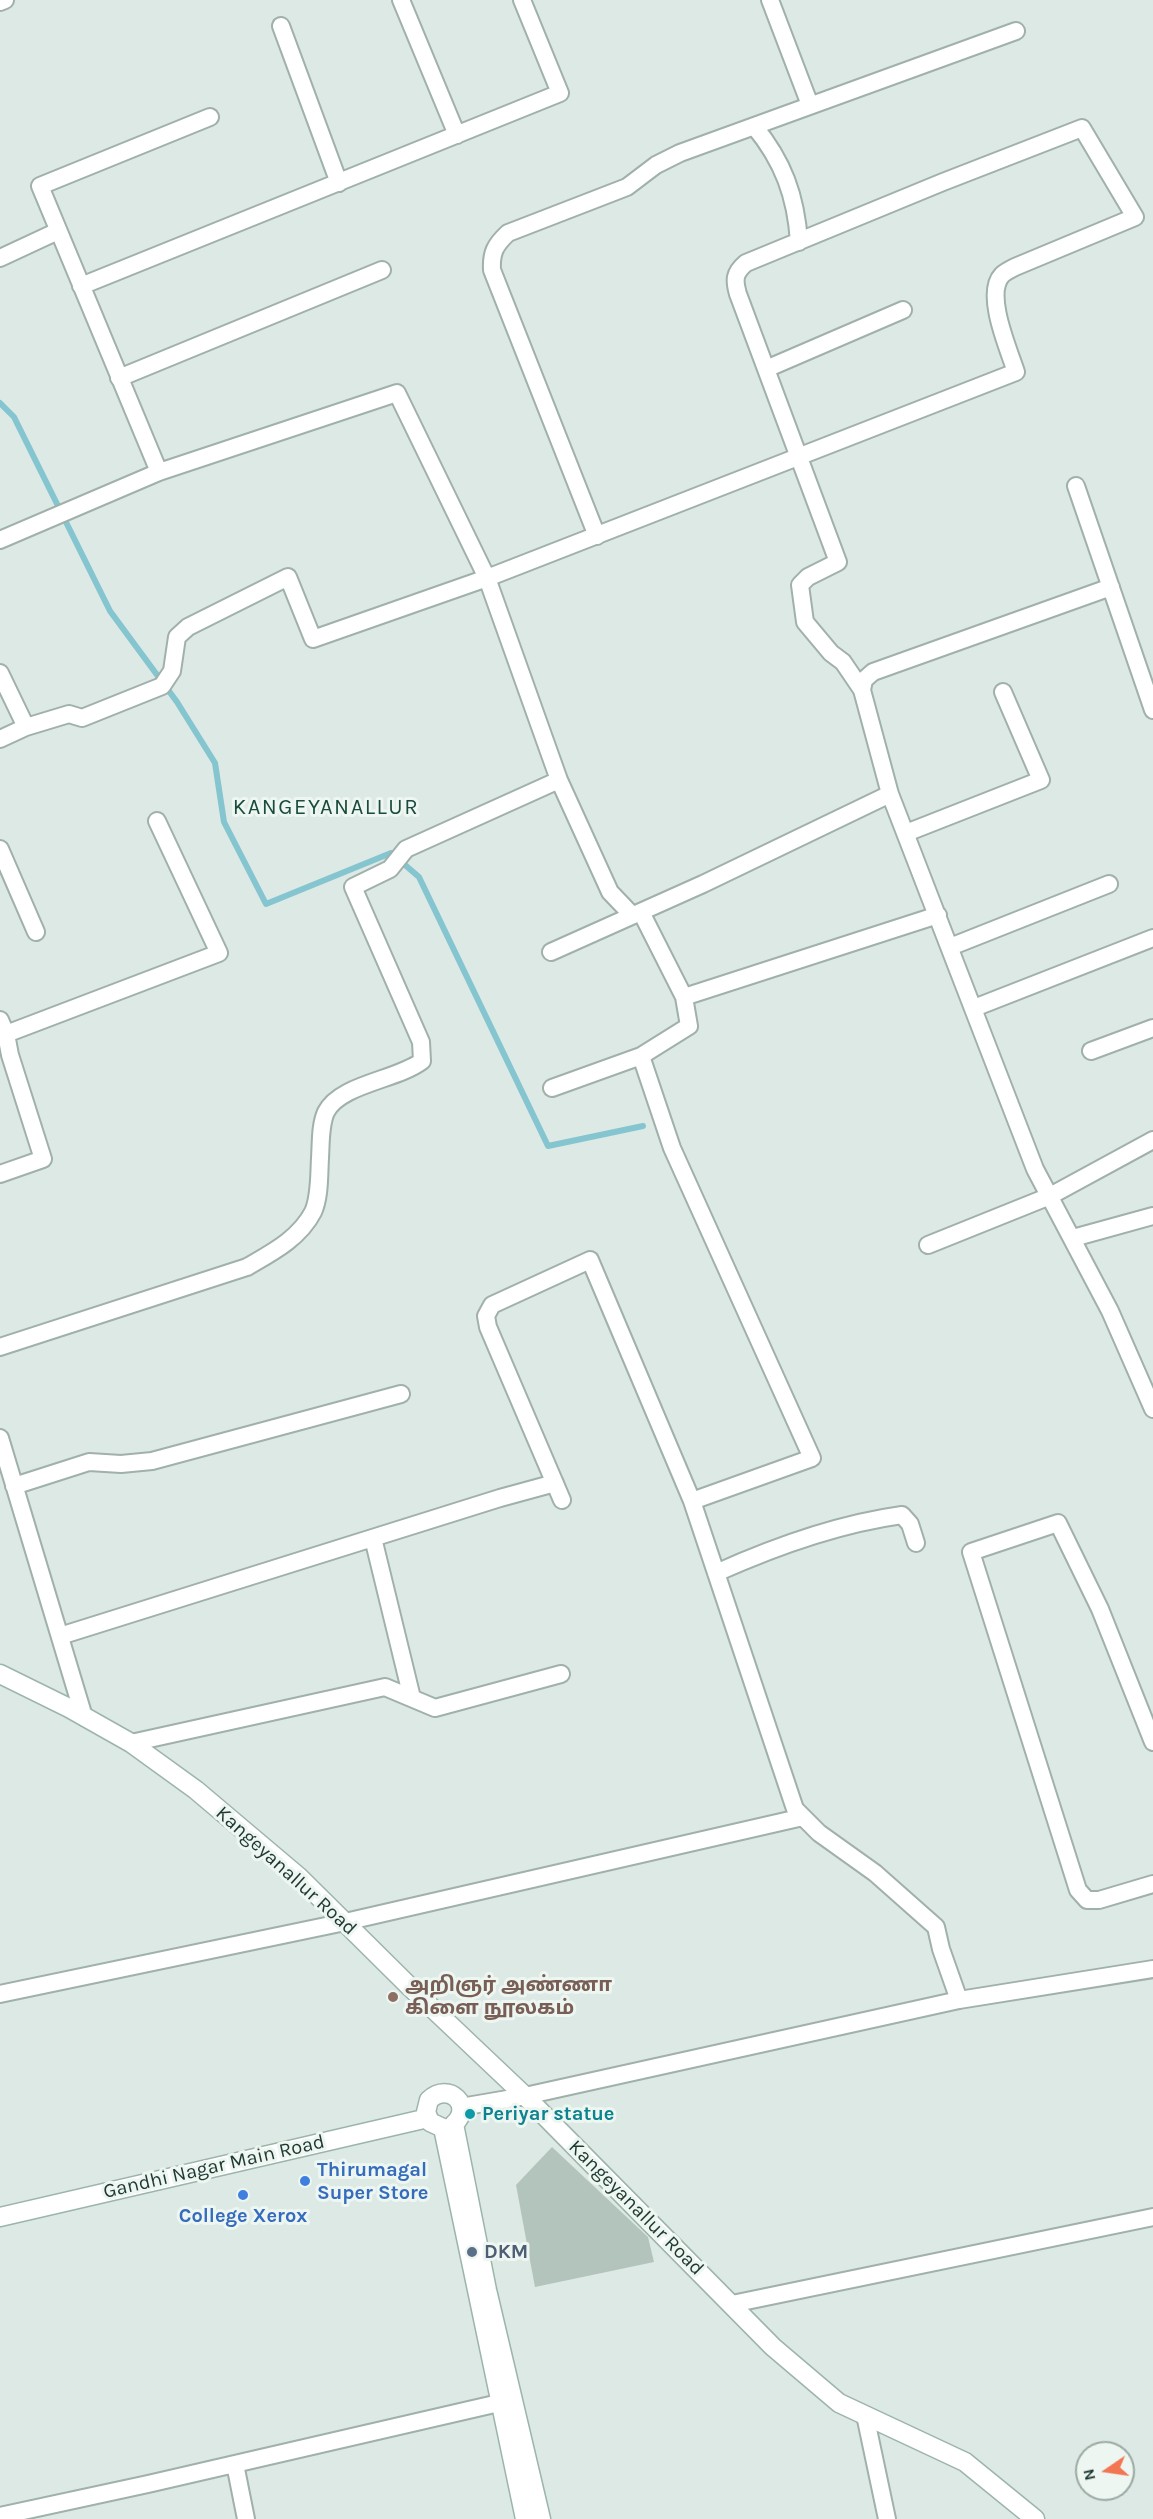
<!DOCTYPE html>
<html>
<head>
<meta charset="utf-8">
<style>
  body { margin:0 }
  #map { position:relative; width:1153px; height:2519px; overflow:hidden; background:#dde9e4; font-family:Karla,sans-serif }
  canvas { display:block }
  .north { position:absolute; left:1075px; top:2441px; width:60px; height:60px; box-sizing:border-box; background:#edf6f1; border:2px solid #9baaa4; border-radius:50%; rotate:257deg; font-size:16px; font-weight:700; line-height:24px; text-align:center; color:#1f3831 }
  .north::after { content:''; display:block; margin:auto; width:21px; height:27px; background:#f27652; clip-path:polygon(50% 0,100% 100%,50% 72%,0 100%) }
</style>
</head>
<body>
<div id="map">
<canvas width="1153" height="2519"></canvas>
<div class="north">N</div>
</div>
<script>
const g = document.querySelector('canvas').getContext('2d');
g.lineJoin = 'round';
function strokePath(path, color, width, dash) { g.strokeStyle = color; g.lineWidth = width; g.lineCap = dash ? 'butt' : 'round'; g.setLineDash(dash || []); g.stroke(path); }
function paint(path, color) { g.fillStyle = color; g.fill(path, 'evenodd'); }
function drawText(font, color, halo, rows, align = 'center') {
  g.font = font + ' Karla,"Noto Sans Tamil",sans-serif'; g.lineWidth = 6; g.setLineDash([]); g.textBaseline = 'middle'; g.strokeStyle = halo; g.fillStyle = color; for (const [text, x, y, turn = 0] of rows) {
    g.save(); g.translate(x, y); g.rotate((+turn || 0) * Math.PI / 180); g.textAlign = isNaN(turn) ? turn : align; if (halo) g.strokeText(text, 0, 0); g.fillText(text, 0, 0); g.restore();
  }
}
strokePath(new Path2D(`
  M0,403L14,417L110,611L177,702L215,763L224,822L266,904L391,853L419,877L548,1146L643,1126`), '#84c5d0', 6);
paint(new Path2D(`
  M552,2147L648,2237L654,2262L535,2287L516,2185Z`), '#b3c4bc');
const street = new Path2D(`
  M401,0L457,135
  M770,0L810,105
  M0,2L5,0
  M281,26L339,183
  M754,126C783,161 796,196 799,242
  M0,258L58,231
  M81,286L560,93L522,0
  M766,369L903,310
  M119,378L382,270
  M159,472L40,186L210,117
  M1076,486L1153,710
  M597,536L492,270C491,253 495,245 508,233L627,187L656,165L680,153L1016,31
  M0,540L159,472L397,393L487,578L313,639L288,577L188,627L177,637L172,671L162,686L82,718L69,714L26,727L0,739
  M0,673L26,727
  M890,794L1035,1169L1110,1311L1153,1409
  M906,833L1041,780L1003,692
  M0,849L36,932
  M641,912L684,997L938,915
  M632,915L610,892L559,780L487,578L1016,372C1009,350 984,294 1002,275C1005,272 1011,269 1015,267L1135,217L1082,128L943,182L746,263C734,273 734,280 738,294L838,562L808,577L800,585L805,622L831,653L843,662L862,690
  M950,947L1109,884
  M551,952L703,884L890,794L862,690L864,680L873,672L1111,587
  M974,1008L1153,938
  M0,1020L6,1034L219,953L157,821
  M1091,1051L1153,1028
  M641,1056L689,1026L684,997
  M552,1088L641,1056L672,1148L812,1458L692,1501
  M0,1174L43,1159L10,1055L6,1034
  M1073,1238L1153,1216
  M928,1245L1050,1196L1153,1140
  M0,1347L247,1267C271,1253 299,1239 313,1212C320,1197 319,1174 320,1158C321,1143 320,1125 326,1112C340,1084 397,1080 422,1061L421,1042L353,887L390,869L406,849L559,780
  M0,1438L84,1717
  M14,1486L89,1462L121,1464L152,1461L401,1394
  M562,1500L488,1327L486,1316L492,1305L590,1260L692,1501L795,1809L819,1833L875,1873L936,1927L941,1949L959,2000
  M373,1538L412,1698
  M716,1573C776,1546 837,1524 902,1515L910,1524L916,1543
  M60,1636L500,1498L555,1483
  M1153,1742L1100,1609L1058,1523L971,1552L1078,1890L1087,1900H1099L1153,1884
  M131,1743L385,1687L435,1708L561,1674
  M0,1994L345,1922L803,1817
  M461,2107L525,2096L959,2000L1153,1969
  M732,2304L1153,2217
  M865,2415L887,2519
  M235,2464L246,2519
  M0,2516L148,2484L499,2403`);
const secondary = new Path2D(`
  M0,1674L69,1708L131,1743L196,1790L299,1877L411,1988L525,2096L773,2347L839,2403L965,2462L1035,2519
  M0,2217L428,2118
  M525,2519L443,2128L430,2122L426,2112L429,2100C449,2081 474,2106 454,2124L487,2290L541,2519`);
strokePath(street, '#a0b0ab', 20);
strokePath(secondary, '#9cb5ab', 21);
strokePath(street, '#fff', 16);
strokePath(secondary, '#fff', 18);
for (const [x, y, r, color] of [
  [393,1997,6,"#8d6e63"],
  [470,2114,6,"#0f9aa8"],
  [305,2181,6,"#3f7fe0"],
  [243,2195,6,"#3f7fe0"],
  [472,2252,6,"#5c6f8a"]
]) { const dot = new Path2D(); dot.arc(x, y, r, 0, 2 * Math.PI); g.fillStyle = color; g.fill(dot); strokePath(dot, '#edf6f1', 2); }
drawText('20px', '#1f3831', '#edf6f1', [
  ["Kangeyanallur Road",286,1871,42],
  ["Gandhi Nagar Main Road",214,2167,-13],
  ["Kangeyanallur Road",636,2208,45]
]);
drawText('bold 20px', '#785e54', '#edf6f1', [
  ["அறிஞர் அண்ணா",405,1985],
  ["கிளை நூலகம்",405,2008]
], 'left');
drawText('bold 20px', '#0d838f', '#edf6f1', [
  ["Periyar statue",482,2114]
], 'left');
drawText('bold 20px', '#366cbe', '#edf6f1', [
  ["Thirumagal",317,2170],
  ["Super Store",317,2193],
  ["College Xerox",243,2216,"center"]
], 'left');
drawText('bold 20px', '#4e5e75', '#edf6f1', [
  ["DKM",484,2252]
], 'left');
g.letterSpacing = '1.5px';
drawText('22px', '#1b4a3e', '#edf6f1', [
  ["KANGEYANALLUR",326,808]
]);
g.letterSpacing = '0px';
</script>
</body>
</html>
